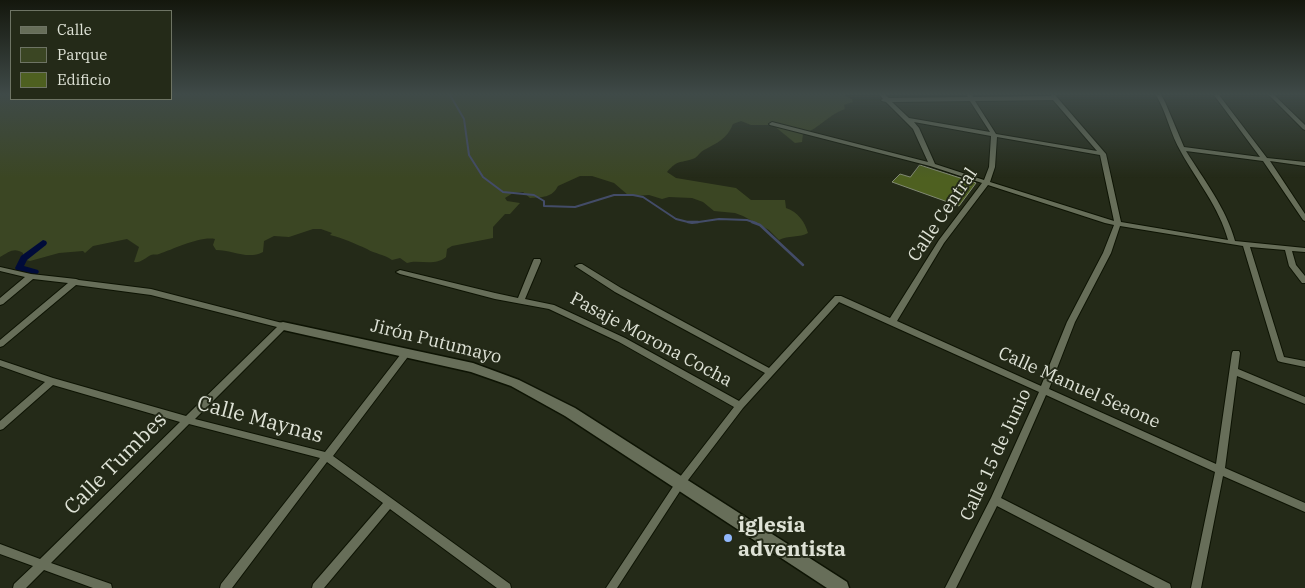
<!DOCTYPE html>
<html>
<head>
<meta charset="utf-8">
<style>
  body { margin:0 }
  #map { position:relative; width:1305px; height:588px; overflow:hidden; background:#242a18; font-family:"IBM Plex Serif",serif }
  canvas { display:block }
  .legend { position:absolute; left:10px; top:10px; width:162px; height:90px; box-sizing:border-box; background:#242a18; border:1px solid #6e7464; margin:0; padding:6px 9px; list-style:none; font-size:15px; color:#dee2d6 }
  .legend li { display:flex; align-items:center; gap:10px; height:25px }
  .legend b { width:25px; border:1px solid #6e7464 }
</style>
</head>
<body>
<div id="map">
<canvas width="1305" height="588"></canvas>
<ul class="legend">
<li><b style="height:6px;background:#676e59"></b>Calle</li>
<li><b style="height:14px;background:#3b4623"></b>Parque</li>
<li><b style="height:14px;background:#4e6020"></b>Edificio</li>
</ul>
</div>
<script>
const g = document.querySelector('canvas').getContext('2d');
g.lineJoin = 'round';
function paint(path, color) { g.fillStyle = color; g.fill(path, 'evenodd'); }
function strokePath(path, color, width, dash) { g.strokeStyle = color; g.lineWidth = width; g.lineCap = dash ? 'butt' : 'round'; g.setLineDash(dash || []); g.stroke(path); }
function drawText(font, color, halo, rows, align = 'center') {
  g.font = font + ' "IBM Plex Serif",serif'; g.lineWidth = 4; g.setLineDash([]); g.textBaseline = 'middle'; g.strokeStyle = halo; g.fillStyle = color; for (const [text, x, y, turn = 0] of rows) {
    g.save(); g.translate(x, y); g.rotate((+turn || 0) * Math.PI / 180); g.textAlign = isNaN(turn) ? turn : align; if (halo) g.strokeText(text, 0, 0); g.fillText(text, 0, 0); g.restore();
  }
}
paint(new Path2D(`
  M0,95H11V99H171V95H844L852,99L853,102L844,105L845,109C828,115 820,128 803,134L802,142L795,143L773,125H751L741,121L733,124C727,139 717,143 704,150C700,152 698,156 695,158C681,164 679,158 667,172L676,178L736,188L751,200H785L786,208C798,212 805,222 808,233C800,238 788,235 779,240L769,230L743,216L735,213L714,211L703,202L692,198L669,197L662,199L649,195L635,196L628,195L614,183L592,176H580L558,186C552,198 542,197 530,198L523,192L513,193L505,198L507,201L520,203L510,214H505L493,227V238L452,246L447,249L446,257C434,267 419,259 407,263L400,258L392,260C384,254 375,254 367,249C356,244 343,238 330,235L332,233L321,229H313L289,237L274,236L264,241L263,252C248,260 232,250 216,250L213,245L215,239C200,236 174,249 159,254C157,255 154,254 151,255C145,258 141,263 134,262L139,247L127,239L93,246L85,253L83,251L59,253L30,261L23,259V253C14,247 9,252 0,257Z`), '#3b4623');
strokePath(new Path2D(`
  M450,95L464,119L469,155L483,177L503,192L534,195L544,201V206L575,207L614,195H633L643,197L676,219L692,223L719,219L747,220L756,223`), '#434c68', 2);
strokePath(new Path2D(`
  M688,222H698
  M752,222L760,225L803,265`), '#434c68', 2.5);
paint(new Path2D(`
  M43,240L46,241L47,243L46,245L27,260L24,266L38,270L39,272L34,278H28L27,276L29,273L16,270L15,268L21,256Z`), '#000b39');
const building = new Path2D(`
  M920,165L929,168L976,183L959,206L892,182L900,174L910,177Z`);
paint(building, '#4e6020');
strokePath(building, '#828a74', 1);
const street = new Path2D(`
  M880,95H885L889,98L968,97L967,95H972L973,97L1051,96V95H1055L1106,154L1121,222L1228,240C1219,207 1197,181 1181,152C1170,134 1167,113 1156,95H1161L1165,102L1184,147L1260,157L1214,95H1219L1267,158L1305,162V166L1270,161L1305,214V221L1303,220L1263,161L1186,151C1204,180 1226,208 1235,241L1305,248V252L1292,251L1296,265L1305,276V283H1302L1289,266L1285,250L1250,247L1284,357L1305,361V367L1281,362L1278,361L1277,359L1243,246L1120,226L1111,253L1075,322L1049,389L1216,464L1232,353L1233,351H1239L1240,353L1238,369L1305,397V404L1237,376L1225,468L1305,503V512L1223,476L1201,588H1191L1215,472L1046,395L1001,498L1170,584L1171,588H1155L997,506L956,588H945L991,498L1039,392L839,302L743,408L682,488L617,588H606L676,482L734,407L619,342L549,309L495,299L400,274L396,272L400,270L495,293L518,298L533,261L534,259H540L541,261L525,299L554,305L625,338L739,401L765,373L615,292L575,266L579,264H582L621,288L769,368L835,296H841L890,318L939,240L982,183L930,166L770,125L769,124L772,122L928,162L913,129L886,102L882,101L881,100L883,99ZM1053,100L1097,151L996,134L975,101ZM970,101L990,132L909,118L892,102ZM914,122L991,136L989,167L984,180L935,164L919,128ZM997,137L1100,155L1114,221L990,182L995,167ZM988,185L1105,223L1114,225L1103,253L1067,322L1041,386L897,321L944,243Z
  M1269,95H1274L1305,125V130L1303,129Z
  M0,267L31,274L76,279L79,280L151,289L286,324L287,326L286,328L195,419L325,452L404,350H410L411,352L410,354L333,456L510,584L511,588H497L390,509L324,588H312L313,584L383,503L327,462L232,588H220L221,584L320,458L189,424L51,563L111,584L112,588H93L44,570L26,588H13L14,584L33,566L0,554V544L40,559L180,422L53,385L3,429L0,430V421L45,382L0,366V360L53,378L186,416L277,327L151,295L76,285L3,346L0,347V340L68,283L33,279L3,304L0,305V298L25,277L0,271Z`);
const secondary = new Path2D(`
  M283,322L473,363L519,380L575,408L847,582L849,588H827L565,416L511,386L471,372L279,329L277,326L279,323Z`);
strokePath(street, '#0d1303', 2);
strokePath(secondary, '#0d1303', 3);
paint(street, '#676e59');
paint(secondary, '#676e59');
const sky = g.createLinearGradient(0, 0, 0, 178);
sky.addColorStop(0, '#14170d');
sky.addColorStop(0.53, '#3f4a48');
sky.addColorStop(1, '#3f4a4800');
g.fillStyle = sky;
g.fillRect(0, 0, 1305, 178);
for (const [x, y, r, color] of [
  [728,538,5,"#91b8fd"]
]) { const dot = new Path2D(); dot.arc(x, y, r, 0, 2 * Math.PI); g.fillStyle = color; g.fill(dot); strokePath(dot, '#242a18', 2); }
drawText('18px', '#dee2d6', '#242a18', [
  ["Calle Central",943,215,-56],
  ["Pasaje Morona Cocha",651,340,28],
  ["Jirón Putumayo",436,342,14],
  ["Calle Manuel Seaone",1079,388,24],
  ["Calle 15 de Junio",996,455,-65]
]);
drawText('21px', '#dee2d6', '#242a18', [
  ["Calle Maynas",260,420,15],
  ["Calle Tumbes",116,464,-45]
]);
drawText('bold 21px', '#dee2d6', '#242a18', [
  ["iglesia",738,526],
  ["adventista",738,550]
], 'left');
</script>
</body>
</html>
